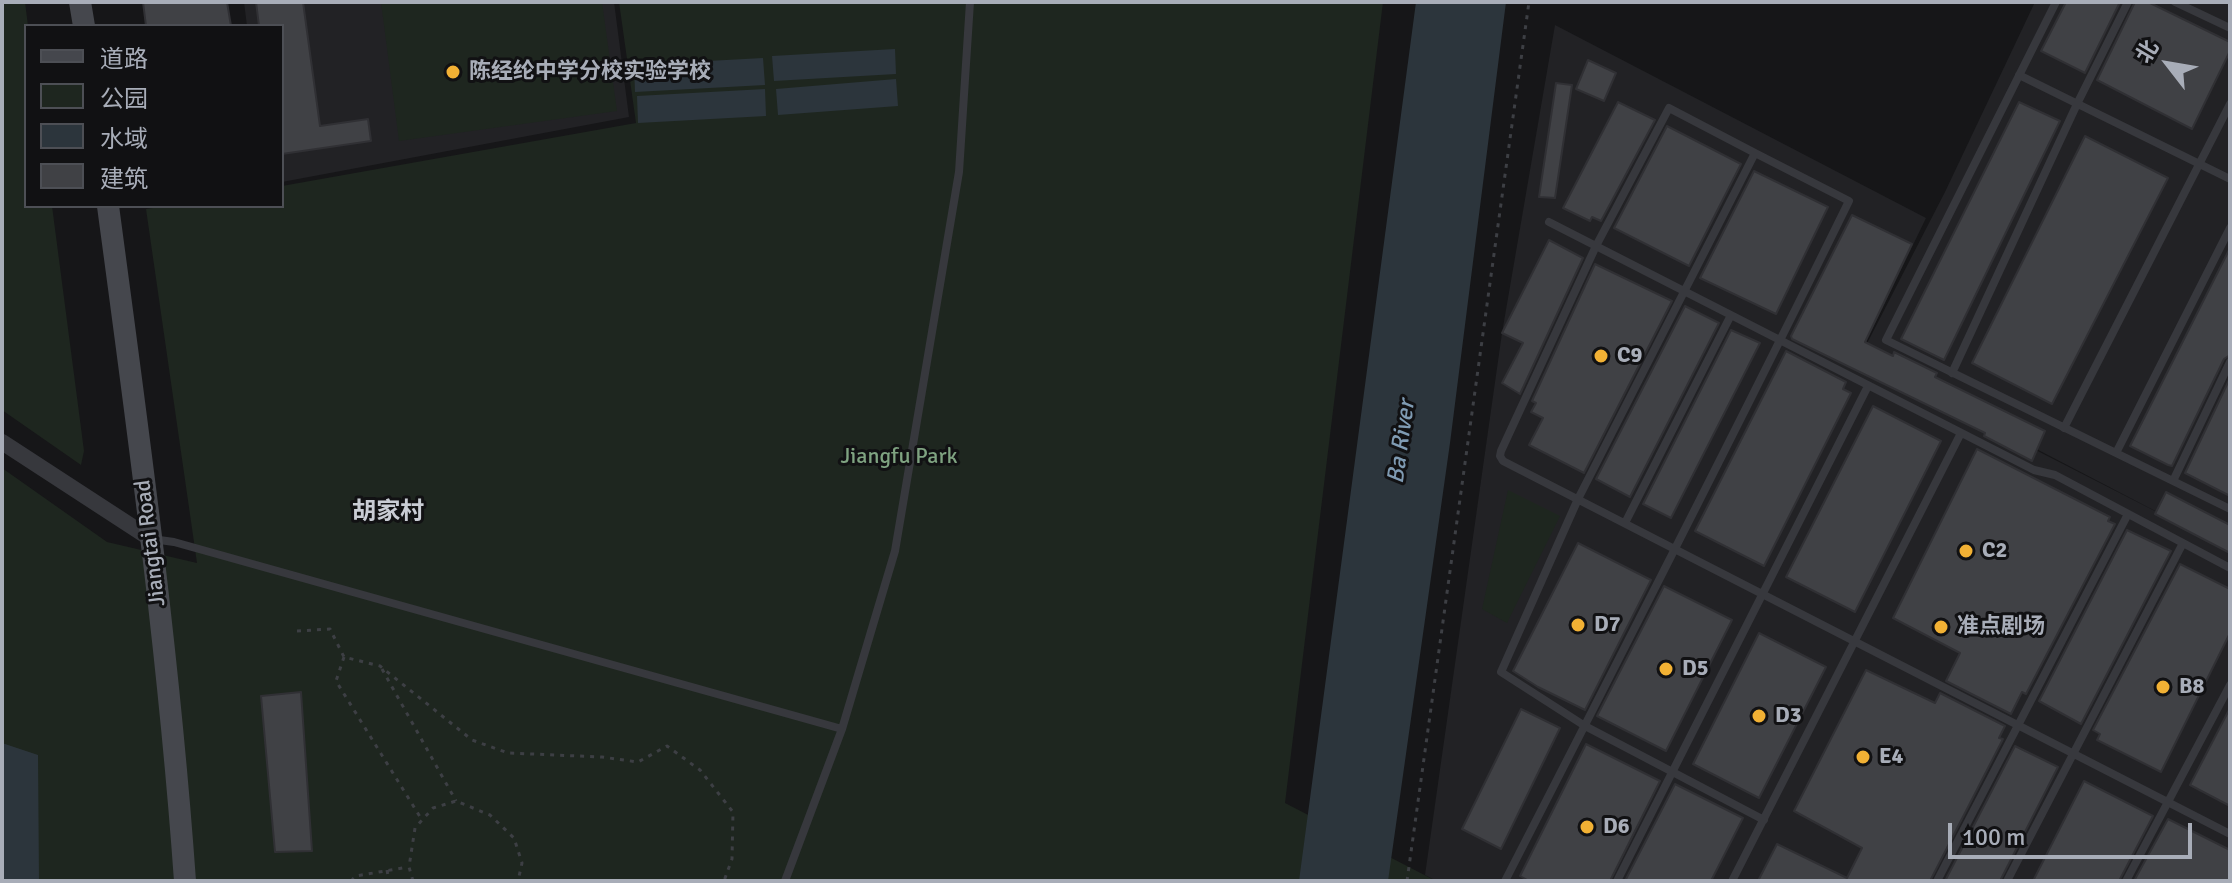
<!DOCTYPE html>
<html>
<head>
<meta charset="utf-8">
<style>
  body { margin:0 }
  #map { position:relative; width:2232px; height:883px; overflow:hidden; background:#161618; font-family:Signika,"Noto Sans SC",sans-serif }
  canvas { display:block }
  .frame { position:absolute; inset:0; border:4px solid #a8adb8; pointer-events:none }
  .legend { position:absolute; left:24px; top:24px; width:260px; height:184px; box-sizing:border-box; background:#111113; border:2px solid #4d4f55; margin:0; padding:10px 14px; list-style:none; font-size:24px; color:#a8adb8 }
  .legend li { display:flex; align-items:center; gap:16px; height:40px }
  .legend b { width:40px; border:2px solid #4d4f55 }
  .north { position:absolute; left:2128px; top:24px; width:80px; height:80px; -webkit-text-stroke:6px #111113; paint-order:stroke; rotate:301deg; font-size:22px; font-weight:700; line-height:32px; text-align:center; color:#a8adb8 }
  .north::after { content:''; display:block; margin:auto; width:28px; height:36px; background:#a8adb8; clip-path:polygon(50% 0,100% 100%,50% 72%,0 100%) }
  .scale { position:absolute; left:1948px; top:823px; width:244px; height:36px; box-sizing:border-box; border:4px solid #a8adb8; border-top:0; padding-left:10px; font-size:24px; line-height:28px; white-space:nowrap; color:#a8adb8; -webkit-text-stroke:6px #111113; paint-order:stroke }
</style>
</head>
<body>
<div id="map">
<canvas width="2232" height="883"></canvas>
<div class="frame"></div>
<ul class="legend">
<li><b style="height:10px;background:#45474d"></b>道路</li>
<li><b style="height:22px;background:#1e261f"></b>公园</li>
<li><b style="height:22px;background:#2c353c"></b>水域</li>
<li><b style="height:22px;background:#404145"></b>建筑</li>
</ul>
<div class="north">北</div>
<div class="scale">100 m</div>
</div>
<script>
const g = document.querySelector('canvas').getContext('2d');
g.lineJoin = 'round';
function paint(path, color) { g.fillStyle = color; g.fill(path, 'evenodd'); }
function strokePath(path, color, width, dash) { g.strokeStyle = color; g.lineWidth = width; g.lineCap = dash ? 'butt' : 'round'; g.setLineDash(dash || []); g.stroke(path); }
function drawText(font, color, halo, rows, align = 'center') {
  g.font = font + ' Signika,"Noto Sans SC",sans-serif'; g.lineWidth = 6; g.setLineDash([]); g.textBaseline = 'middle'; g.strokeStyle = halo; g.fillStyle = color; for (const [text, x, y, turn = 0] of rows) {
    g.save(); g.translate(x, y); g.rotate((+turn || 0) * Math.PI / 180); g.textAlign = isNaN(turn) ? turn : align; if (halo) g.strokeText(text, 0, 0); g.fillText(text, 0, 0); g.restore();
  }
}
paint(new Path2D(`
  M244,2H614L629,117L282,182V26H247Z
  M2035,2H2230V881H1436L1425,875L1502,333L1555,25L1926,218L1858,359L2188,528L1860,357L1945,192Z`), '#222225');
paint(new Path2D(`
  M2,2H25L28,26H26V206H52L84,451L81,465L2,410Z
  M381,2H602L617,111L399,141Z
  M619,2H1383L1285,803L1436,881H2V468L107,542L197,563L146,209L166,206H282V186L636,123Z
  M1508,490L1560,516L1507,623L1482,609Z`), '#1e261f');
paint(new Path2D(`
  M1416,2H1506L1450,443L1388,881H1299Z
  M895,49L896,74L774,81L772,56Z
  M763,58L765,85L635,92L634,65Z
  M896,79L898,106L778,115L776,89Z
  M765,89L766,116L638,123L637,96Z
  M2,743L38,755L39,881H2Z`), '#2c353c');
const building = new Path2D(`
  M143,2H227L231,26H146Z
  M256,2H303L320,126L368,119L371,141L282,154V26H259Z
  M2066,2H2120L2085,73L2041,51Z
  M2135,2H2148L2230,42V51L2192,129L2097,80Z
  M1588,60L1616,73L1604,101L1576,89Z
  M1556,83L1572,85L1555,198L1539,197Z
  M1618,102L1655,120L1601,221L1592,217L1590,221L1563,208Z
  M2019,102L2060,121L1944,360L1901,339Z
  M1667,126L1741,164L1689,266L1614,228Z
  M2085,136L2168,178L2052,404L1972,363Z
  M1754,171L1828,207L1776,314L1700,278Z
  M1852,215L1912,244L1865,342L1893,356L1894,352L1937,373L1935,377L2045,431L2032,461L1984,436L1985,433L1792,339L1791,336Z
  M1549,240L1583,258L1520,394L1502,383L1523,343L1502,333Z
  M2230,248V355L2224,359L2172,466L2168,465L2130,446Z
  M1595,264L1672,301L1584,473L1529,445L1543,418L1531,412L1536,403L1532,401Z
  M1685,306L1719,323L1630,497L1596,479Z
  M1731,330L1760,343L1671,518L1643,504Z
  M1786,351L1846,382L1843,389L1851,393L1764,566L1695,531Z
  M2230,378V496L2185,473Z
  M1873,406L1941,441L1855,612L1786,577Z
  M1977,449L2110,517L2108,521L2115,524L2026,694L2022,692L2011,714L1946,681L1960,653L1893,618Z
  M2166,492L2230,525V553L2155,514Z
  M2127,530L2171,551L2081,724L2039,701Z
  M1578,543L1651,580L1585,710L1538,687L1513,671Z
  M2180,564L2230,589V633L2161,772L2097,740L2100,734L2093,730Z
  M1664,586L1732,620L1666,751L1597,716Z
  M1759,633L1826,667L1759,798L1693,764Z
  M1866,670L1935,703L1940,693L2005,726L1999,738L2003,739L1930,881H1758L1777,844L1847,878L1862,848L1794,811Z
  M301,692L312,851L275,852L261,696Z
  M2230,708V806L2190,785Z
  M1521,709L1560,728L1501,849L1462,829Z
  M1586,744L1660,781L1610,881H1529L1520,876Z
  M2015,746L2058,767L2000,881H1945Z
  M2084,781L2153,816L2119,881H2033Z
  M1675,784L1743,818L1711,881H1625Z
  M2168,819L2230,850V881H2134Z`);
paint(building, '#404145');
strokePath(building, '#303034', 2);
strokePath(new Path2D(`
  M297,631L330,629L344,657L380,666L472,740L508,753L602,757L638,762L667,746L700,770L733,812L732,859L724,881
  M344,657L336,681L422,820
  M382,669L456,801
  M387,870L389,881
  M351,881L356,876L408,867
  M413,881L409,867L415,828L433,808L456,801L490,815L514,838L522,863L518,881
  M1407,881L1529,2`), '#3d3f44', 3, [4, 6]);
strokePath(new Path2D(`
  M2056,2L1886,340L2230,509
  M2175,2L2230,28
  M2019,75L2230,179
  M1755,153L1669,108L1596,246L1501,451L1500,456L1503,461L2230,834
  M1549,222L2034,470L2055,475L2230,568
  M1952,373L2077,104L2128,2
  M2064,428L2230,104
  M2116,453L2230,228
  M2173,481L2230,362
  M1625,523L1731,315
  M152,539L174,542L842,729
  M785,881L842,729L895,551L959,172L970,2
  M1505,881C1621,655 1737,429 1849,201L1755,153L1578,499L1501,672L1585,726L1764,820
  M1617,881L1868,386
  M1732,881L1961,433
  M1937,881L2128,514
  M2007,881L2183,543
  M2126,881L2230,685`), '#37383d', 8);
strokePath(new Path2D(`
  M2,442L151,539`), '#37383d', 16);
strokePath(new Path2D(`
  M80,2L84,26
  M108,206C138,430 169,655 185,881`), '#45474d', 22);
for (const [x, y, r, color] of [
  [453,72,8,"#f2b134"],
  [1601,356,8,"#f2b134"],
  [1966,551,8,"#f2b134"],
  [1578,625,8,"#f2b134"],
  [1941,627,8,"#f2b134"],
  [1666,669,8,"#f2b134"],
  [2163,687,8,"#f2b134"],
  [1759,716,8,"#f2b134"],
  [1863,757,8,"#f2b134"],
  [1587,827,8,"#f2b134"]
]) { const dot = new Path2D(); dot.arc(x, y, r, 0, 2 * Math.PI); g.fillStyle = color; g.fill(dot); strokePath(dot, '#111113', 3); }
drawText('bold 22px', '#a8adb8', '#111113', [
  ["陈经纶中学分校实验学校",469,72],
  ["C9",1617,356],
  ["C2",1982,551],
  ["D7",1594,625],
  ["准点剧场",1957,627],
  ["D5",1682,669],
  ["B8",2179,687],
  ["D3",1775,716],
  ["E4",1879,757],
  ["D6",1603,827]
], 'left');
drawText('22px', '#7fa381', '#111113', [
  ["Jiangfu Park",899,457]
]);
drawText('22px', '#a8adb8', '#111113', [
  ["Jiangtai Road",151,543,-97]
]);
drawText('italic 24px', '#7f9bb3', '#111113', [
  ["Ba River",1402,442,-82]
]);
drawText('bold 24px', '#c9ccd4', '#111113', [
  ["胡家村",388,513]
]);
</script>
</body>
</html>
